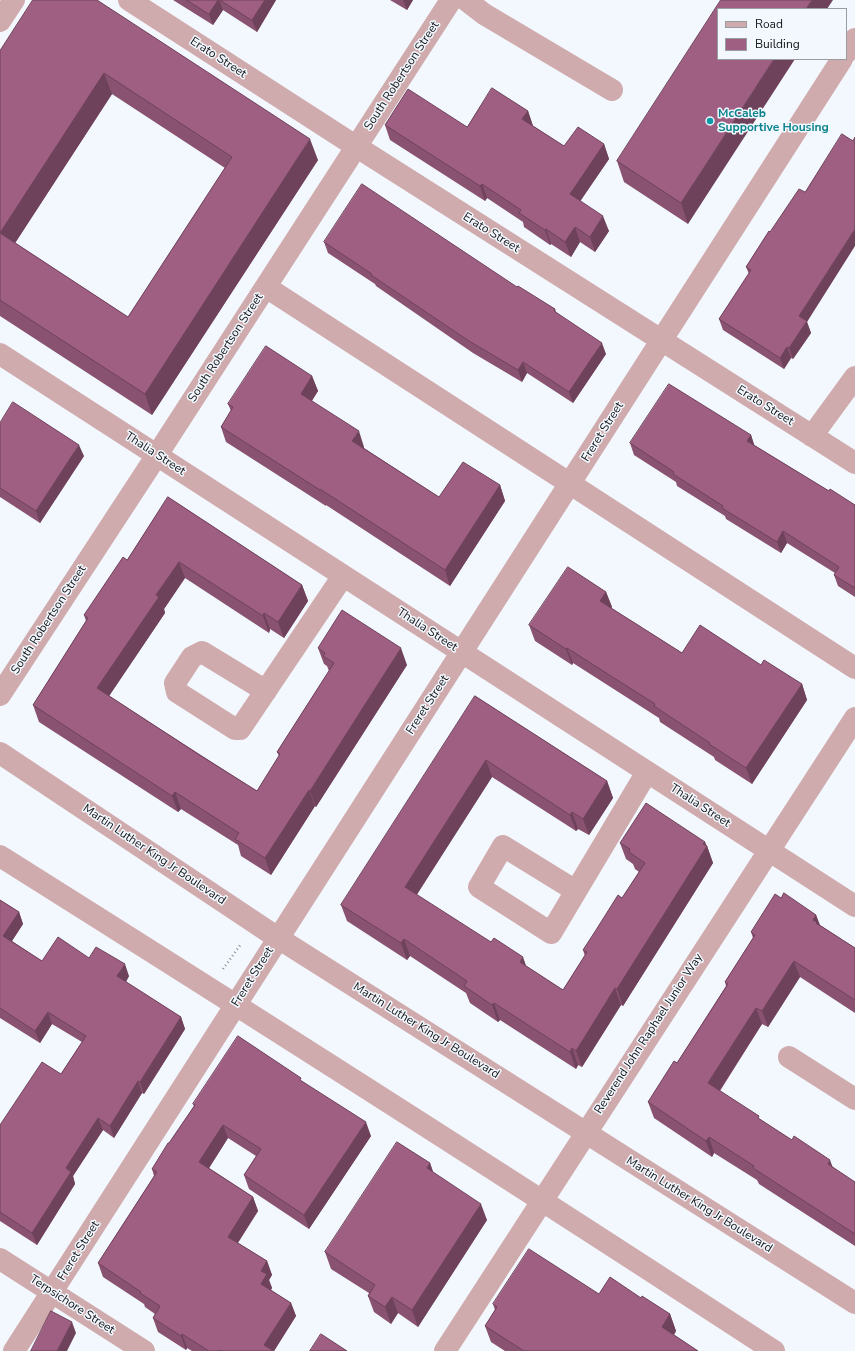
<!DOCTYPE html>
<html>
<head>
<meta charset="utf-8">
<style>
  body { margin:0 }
  #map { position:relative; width:855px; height:1351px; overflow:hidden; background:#f2f8fe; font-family:"Nunito Sans",sans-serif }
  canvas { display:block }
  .legend { position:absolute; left:717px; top:8px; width:130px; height:52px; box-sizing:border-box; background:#f2f8fe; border:1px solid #989da1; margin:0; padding:5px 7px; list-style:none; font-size:12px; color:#121416 }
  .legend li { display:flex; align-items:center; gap:8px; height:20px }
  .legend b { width:20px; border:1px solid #989da1 }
</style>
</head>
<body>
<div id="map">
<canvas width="855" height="1351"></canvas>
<ul class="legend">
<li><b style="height:5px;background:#d0abae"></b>Road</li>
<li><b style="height:11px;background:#9f5f82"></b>Building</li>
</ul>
</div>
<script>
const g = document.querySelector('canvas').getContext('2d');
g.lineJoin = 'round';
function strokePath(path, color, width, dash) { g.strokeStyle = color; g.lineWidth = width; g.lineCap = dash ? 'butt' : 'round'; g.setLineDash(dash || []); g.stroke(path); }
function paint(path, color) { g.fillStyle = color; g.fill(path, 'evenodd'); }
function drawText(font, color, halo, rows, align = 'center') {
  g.font = font + ' "Nunito Sans",sans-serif'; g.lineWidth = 3; g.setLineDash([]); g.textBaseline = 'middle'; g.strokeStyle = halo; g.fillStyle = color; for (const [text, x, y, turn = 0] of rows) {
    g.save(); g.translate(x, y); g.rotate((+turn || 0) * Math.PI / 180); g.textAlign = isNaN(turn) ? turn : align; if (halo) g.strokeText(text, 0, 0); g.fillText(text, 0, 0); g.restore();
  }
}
strokePath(new Path2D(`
  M223,969L241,944`), '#85898d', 2.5, [1, 3]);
strokePath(new Path2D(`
  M129,0L357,147L855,463
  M466,0L484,14L612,90
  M0,21L14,0
  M846,53L855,39
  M266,287L855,668
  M0,354L855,906
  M812,436L855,377
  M266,691L202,652L192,657L175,683L177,692L235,729H240L343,576
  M0,695L157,455L451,0
  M0,753L278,938L855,1303
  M0,856C259,1019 518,1184 774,1351
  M576,891L503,846L479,887L551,933L647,772
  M789,1057L855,1099
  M0,1259L144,1351
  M14,1351L661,341L842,59
  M445,1351L855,718`), '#d0abae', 22);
paint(new Path2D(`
  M33,0L318,160L152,415L0,316V51ZM112,94L225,168L128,317L15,243Z
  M173,0H276L257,32L223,10L213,25Z
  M390,0H413L407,10Z
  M721,0L688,224L624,182L617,161Z
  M528,111L533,126L564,146L604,144L609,159L580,201L609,231L595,252L580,242L571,257L551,244L550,245L524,227L523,222L487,198L485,201L390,140L385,125L467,127Z
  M769,231L807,322L811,333L793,359L791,358L784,369L723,330L719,319L749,274L746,267Z
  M324,242L517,287L555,309L556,312L606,354L573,403L527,373L522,382L473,353L376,286L375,284L328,253Z
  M312,376L318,391L312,401L364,447V448L439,497L500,485L505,501L450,586L326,505V506L226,442L221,427L231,411L228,404Z
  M0,423L84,456L40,523L0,497Z
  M751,435L754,445L829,491L855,505V597L838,586L834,575L835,573L787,543L781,553L726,519L725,516L677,486L676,482L634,455L630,443Z
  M168,497L302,585L308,601L284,638L270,629L269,633L185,578L164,609L165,613L109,696L257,791L279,756L277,752L329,671L327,666L324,664L318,648L407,665L316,807L315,806L271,875L241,856L238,845L181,809L178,812L39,722L33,705L86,621L84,615L127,560Z
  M606,592L612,607L611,608L682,653L761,665L802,684L807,700L752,784L715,760L714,757L660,722L659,718L573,663L572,665L535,641L529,625Z
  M475,696L607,781L613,798L589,835L578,829L576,831L492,777L416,895L563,990L585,956L583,950L622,898L639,872L635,869L633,864L626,859L620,843L705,842L706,845L707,846L713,863L623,1006L621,1005L582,1067L578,1065L576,1069L500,1020L498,1022L470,1003L466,993L410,956L407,960L347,921L341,905Z
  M781,898L816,915L820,925L855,948V1013L800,977L768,1027L762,1024L720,1091L761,1120L855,1182V1246L759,1184L757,1180L714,1153L712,1157L654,1118L648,1102L677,1063L726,986L725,982L753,938L751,932Z
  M0,900L19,912L23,924L12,941L42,961L89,958L129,976L126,982L181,1017L185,1029L144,1094L142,1093L114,1138L103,1130L73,1176L75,1184L37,1245L0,1221V1125L61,1074L82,1042L52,1024L40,1043L0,1018Z
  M302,1081L371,1136L309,1229L249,1189L244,1175L256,1156L228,1138L209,1168L253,1197L258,1211L238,1243L267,1261L272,1275L269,1280L272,1288L271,1290L291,1303L296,1316L274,1351H192L187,1348L186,1350L158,1332L153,1318L155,1314L145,1307L144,1304L103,1277L98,1263L154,1176L152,1169L194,1106L193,1104Z
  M430,1163L433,1172L487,1220L418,1327L398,1313L391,1324L374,1312L368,1296L369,1293L331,1269L325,1252Z
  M599,1294L641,1298L670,1314L676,1331L674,1335L698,1351H505L491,1342L485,1326L495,1310L493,1304Z`), '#895270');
paint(new Path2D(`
  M218,0H219L223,10L213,25L209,14Z
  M265,0H276L257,32L252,20Z
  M403,0H413L407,10Z
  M812,0H833L827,9H806Z
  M774,59H795L688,224L681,203Z
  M104,73L112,94L8,254L0,233Z
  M528,111L533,126L522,119Z
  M310,139L318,160L152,415L145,394Z
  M604,144L609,159L575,209L570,194Z
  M482,184L487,198L485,201L480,186Z
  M603,216L609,231L595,252L590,237Z
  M575,227L580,242L571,257L565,242Z
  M546,229L551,244L550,245L545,230Z
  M855,229V246L807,322L811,333L793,359L789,348L799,316Z
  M602,343L606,354L573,403L569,392Z
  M787,347L791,358L784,369L780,358Z
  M523,362L527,373L522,382L518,370Z
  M312,376L318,391L306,409L301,394Z
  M359,431L364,447L358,457L352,441Z
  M751,435L755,447L747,441Z
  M79,445L84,456L40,523L36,511Z
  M500,485L505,501L450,586L445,570Z
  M783,531L787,543L781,553L777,542Z
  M179,562L185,578L164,609L165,613L103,705L97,688L156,595Z
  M302,585L308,601L284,638L278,622Z
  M606,592L612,607L606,616L600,601Z
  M264,613L270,629L269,633L263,616Z
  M401,648L407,665L316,807L310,791Z
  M567,648L573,663L572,665L566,649Z
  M802,684L807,700L752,784L746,768Z
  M486,760L492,777L411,904L405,887Z
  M607,781L613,798L589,835L583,819Z
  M309,790L315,806L271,875L265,858Z
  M175,792L181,809L178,812L172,796Z
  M572,812L578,829L576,831L570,815Z
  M705,842L707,847V846L713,863L623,1006L617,989Z
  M19,912L23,924L8,947L3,936Z
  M816,915L822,931L813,920Z
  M404,939L410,956L407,960L401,943Z
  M523,957L529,974L520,962Z
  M794,961L800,977L768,1027L762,1011Z
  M125,964L129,976L122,988L117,976Z
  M615,988L621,1005L582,1067L576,1051Z
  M494,1003L500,1020L498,1022L492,1005Z
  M756,1008L762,1024L714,1099L708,1083Z
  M48,1012L52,1024L40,1043L35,1031Z
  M181,1017L185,1029L144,1094L140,1082Z
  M572,1048L578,1065L576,1069L570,1052Z
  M138,1081L142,1093L114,1138L110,1126Z
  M98,1118L103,1130L73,1176L75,1184L37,1245L32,1233L66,1168Z
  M366,1122L371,1136L309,1229L304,1215Z
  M223,1125L228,1138L204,1176L199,1162Z
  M709,1137L714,1153L712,1157L706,1141Z
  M830,1160L836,1176L828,1164Z
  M430,1163L436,1180L427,1168Z
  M253,1197L258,1211L233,1250L228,1237Z
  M481,1204L487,1220L418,1327L412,1310Z
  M267,1261L272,1275L269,1280L272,1288L266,1298L261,1284V1271Z
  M392,1297L398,1313L391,1324L385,1307Z
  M291,1303L296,1316L274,1351L264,1345Z
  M670,1314L676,1331L668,1343L662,1327Z
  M72,1322L76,1333L67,1351H57Z
  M182,1334L187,1348L186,1350L181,1336Z`), '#6f425b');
const building = new Path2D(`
  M33,0H97L310,139L145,394L0,300V233L128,317L232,157L104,73L0,233V51Z
  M187,0H218L209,14Z
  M220,0H265L252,20Z
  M721,0H812L806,9H718V59H774L681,203L617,161Z
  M492,88L528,111L522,119L564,146L578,127L604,144L570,194L603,216L590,237L575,227L565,242L546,229L545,230L519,213L521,210L482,184L480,186L385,125L408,89L467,127Z
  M842,134L853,141L855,137V229L799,316L807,321L789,348L787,347L780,358L719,319L751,270L746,267L769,231L770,232L799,189L805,192Z
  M362,184L517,287L518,286L555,309L554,311L602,343L569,392L523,362L518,370L469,341L371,275L372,274L324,242Z
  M266,346L312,376L301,394L359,431L352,441L439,497L463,462L500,485L445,570L320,489V490L221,427L233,407L228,404Z
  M669,384L751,435L747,441L829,491L830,489L855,505V588L834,575L839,567L783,531L777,542L722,508L723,506L673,474L674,472L630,443Z
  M13,402L79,445L36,511L0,488V423Z
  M168,497L302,585L278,622L264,613L263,616L179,562L156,595L159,597L97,688L201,756L257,791L280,754L277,752L334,663L323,656L325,653L318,648L342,610L401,648L310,791L309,790L265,858L235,839L239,833L175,792L172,796L33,705L88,618L84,615L123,557L127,560Z
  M568,567L606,592L600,601L682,653L700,625L761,665L764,660L802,684L746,768L709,744L710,743L654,706L655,704L567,648L566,649L529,625Z
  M475,696L607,781L583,819L572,812L570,815L486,760L405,887L491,942L494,938L523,957L520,962L563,990L587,952L583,950L596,930L618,895L622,898L645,863L629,852L630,849L620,843L646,803L705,842L703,844L707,846L617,989L615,988L576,1051L572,1048L570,1052L494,1003L492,1005L464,986L467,981L404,939L401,943L341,905Z
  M784,893L816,915L813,920L817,922L816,923L855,948V1000L794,961L762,1011L756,1008L708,1083L759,1116L758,1118L792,1140L794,1136L830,1160L828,1164L855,1182V1234L753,1168L754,1166L709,1137L706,1141L648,1102L674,1061L677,1063L728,984L725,982L755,935L751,932L775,894L781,898Z
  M0,900L19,912L3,936L42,961L58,937L89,958L96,947L125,964L117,976L181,1017L140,1082L138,1081L110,1126L98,1118L66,1168L71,1172L32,1233L0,1212V1125L42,1062L61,1074L86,1036L48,1012L35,1031L0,1008Z
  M238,1036L301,1078L300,1080L366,1122L304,1215L244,1175L261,1149L223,1125L199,1162L253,1197L228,1237L267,1261L261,1271L267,1274L261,1284L291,1303L264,1345L274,1351H221L219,1350V1351H209L182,1334L181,1336L153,1318L160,1306L140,1293L141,1292L98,1263L157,1172L152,1169L168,1143H169L195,1105L193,1104Z
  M397,1142L430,1163L427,1168L481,1204L412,1310L392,1297L385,1307L368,1296L375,1285L325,1252Z
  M529,1249L599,1294L610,1277L641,1298L642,1296L670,1314L662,1327L698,1351H524L485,1326L497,1307L493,1304Z
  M51,1311L72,1322L57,1351H31Z
  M321,1334L347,1351H310Z`);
paint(building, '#9f5f82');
strokePath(building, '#6f425b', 1);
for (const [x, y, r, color] of [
  [710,121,4,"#0f9aa8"]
]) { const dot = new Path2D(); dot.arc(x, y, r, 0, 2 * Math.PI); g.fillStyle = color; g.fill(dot); strokePath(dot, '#f2f8fe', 1.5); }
drawText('12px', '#121416', '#f2f8fe', [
  ["Erato Street",218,58,33],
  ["South Robertson Street",402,76,-57],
  ["Erato Street",491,233,32],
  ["South Robertson Street",226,348,-57],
  ["Erato Street",765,406,32],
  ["Freret Street",603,432,-58],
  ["Thalia Street",155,454,33],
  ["South Robertson Street",49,620,-57],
  ["Thalia Street",427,630,33],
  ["Freret Street",428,705,-57],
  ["Thalia Street",700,806,33],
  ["Martin Luther King Jr Boulevard",154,855,34],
  ["Freret Street",253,977,-58],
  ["Martin Luther King Jr Boulevard",426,1031,32],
  ["Reverend John Raphael Junior Way",649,1034,-57],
  ["Martin Luther King Jr Boulevard",699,1205,32],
  ["Freret Street",79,1251,-58],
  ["Terpsichore Street",72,1305,33]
]);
drawText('bold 12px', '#0d838f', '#f2f8fe', [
  ["McCaleb",718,114],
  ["Supportive Housing",718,128]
], 'left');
</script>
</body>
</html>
